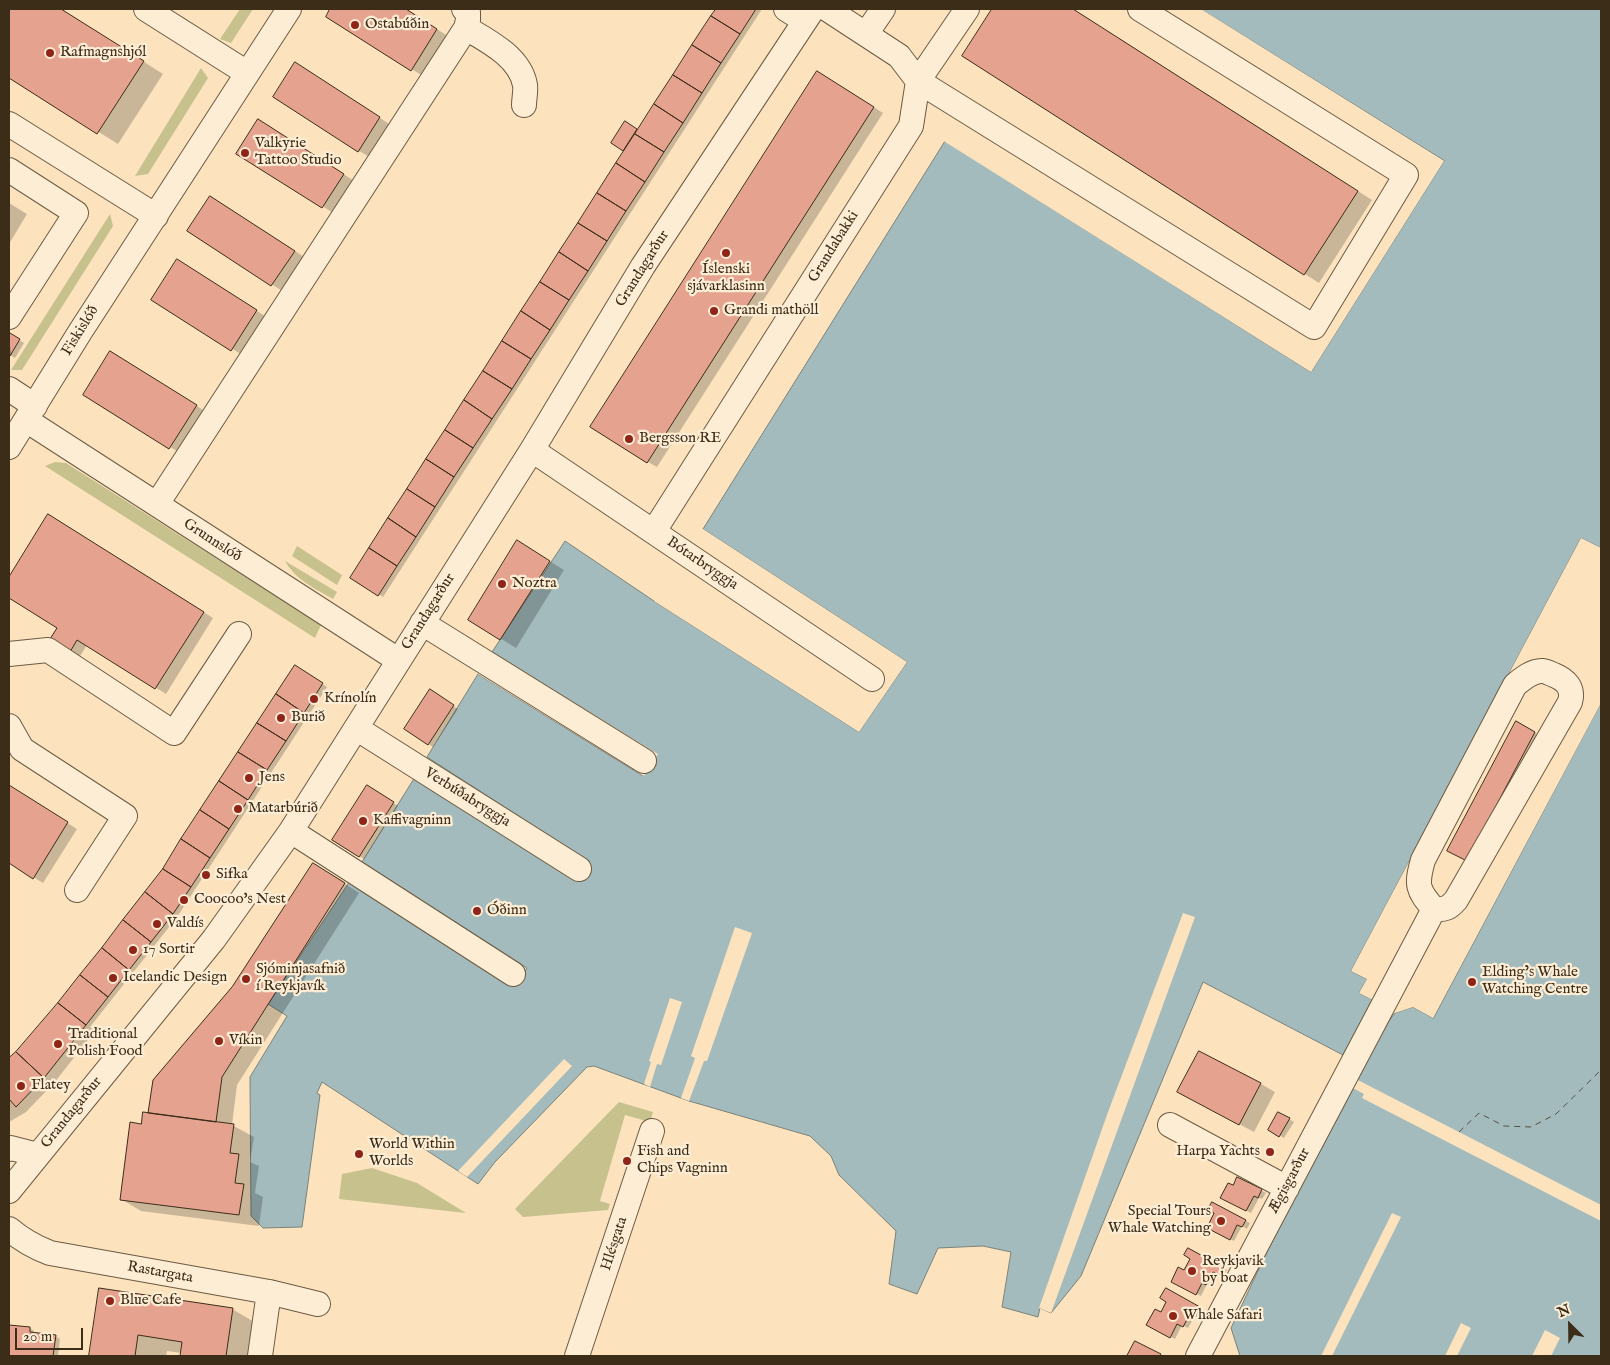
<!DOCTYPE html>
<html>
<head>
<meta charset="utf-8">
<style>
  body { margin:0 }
  #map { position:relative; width:1610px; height:1365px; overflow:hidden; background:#fce3be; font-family:"IM FELL English",serif }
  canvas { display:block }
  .frame { position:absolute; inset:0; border:10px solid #3c2d19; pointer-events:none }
  .north { position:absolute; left:1545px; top:1300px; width:50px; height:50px; -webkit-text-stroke:4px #fdedd5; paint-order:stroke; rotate:337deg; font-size:14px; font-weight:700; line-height:20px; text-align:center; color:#3c2d19 }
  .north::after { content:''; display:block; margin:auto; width:18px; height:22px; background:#3c2d19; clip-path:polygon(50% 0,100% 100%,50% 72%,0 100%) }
  .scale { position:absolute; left:15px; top:1328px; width:68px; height:22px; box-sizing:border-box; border:2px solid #3c2d19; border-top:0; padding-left:6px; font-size:15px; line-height:18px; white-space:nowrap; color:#3c2d19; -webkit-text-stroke:4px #fdedd5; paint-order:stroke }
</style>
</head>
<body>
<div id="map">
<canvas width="1610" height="1365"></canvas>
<div class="frame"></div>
<div class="north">N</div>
<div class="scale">20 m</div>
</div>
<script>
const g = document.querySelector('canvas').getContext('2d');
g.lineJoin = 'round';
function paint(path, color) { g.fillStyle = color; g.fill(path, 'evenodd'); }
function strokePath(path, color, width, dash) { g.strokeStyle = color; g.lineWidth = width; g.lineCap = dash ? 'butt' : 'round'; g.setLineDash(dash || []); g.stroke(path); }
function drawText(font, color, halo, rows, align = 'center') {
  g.font = font + ' "IM FELL English",serif'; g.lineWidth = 4.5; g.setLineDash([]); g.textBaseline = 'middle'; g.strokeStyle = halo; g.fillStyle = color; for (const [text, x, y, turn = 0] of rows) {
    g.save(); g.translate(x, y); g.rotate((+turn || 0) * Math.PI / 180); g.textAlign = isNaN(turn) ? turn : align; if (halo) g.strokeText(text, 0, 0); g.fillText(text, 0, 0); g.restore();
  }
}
paint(new Path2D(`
  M240,9H253L231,43L220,39Z
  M201,68L208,78L148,174L135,176Z
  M110,214L113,226L22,370H11Z
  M55,462L66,463L321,625L315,638L45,466Z
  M297,546L342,575L337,585L292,556Z
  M285,561L337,592L333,599C314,588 296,580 285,561Z
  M619,1102L653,1112L650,1122L625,1115L600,1201L610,1204L608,1210L523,1217L515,1209Z
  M372,1168L417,1183L466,1213L339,1199L342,1174Z`), '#c6c18d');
const water = new Path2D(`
  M1201,9H1601V548L1581,538L1351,971L1367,979L1359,993L1373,1000L1343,1055L1203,982L1081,1276L1051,1313L1040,1308L1038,1317L1002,1307L1011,1252L983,1246L938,1248L917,1294L889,1284L896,1231L839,1175L831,1156L810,1136L689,1101L594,1066L587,1067L495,1162L478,1184L322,1082L317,1093L320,1095L302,1227L263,1228L251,1216L250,1077L287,1016L268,1004L350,881L515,986L527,968L362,862L415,777L590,862L427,757L478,674L643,776L657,754L492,652L565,541L654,601L859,732L907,662L703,529L945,141L1311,372L1444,161Z
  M1601,703V1356H1240L1231,1328L1356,1063L1395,1013L1413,1007L1433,1018Z`);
paint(water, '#a3bbbc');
strokePath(water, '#7a827b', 1);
paint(new Path2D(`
  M1199,9H1201L1444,161L1311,372L942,140L946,139L1310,368L1440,162Z
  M703,529L907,662L859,732L654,601L656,599L858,728L904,662L702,531Z
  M1581,538L1601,548V551L1582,541L1354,970L1369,978V980L1363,992L1374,998L1375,1001L1359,993L1367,979L1351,971Z
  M492,652L658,754L644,776L478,674L480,672L643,773L654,755L491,654Z
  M1601,701V703L1433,1018L1413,1007L1395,1013L1393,1011L1413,1005L1432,1015L1599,702Z
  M1183,913L1195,917L1051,1313L1039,1308L1108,1112Z
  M735,927L752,933L707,1061H704L689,1101L681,1098L695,1058L691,1056Z
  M670,998L682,1002L661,1065L657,1064L650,1087L644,1084L651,1062L649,1061Z
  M564,1059L572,1066L467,1177L458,1171Z
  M1350,1076L1601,1205V1221L1362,1098L1364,1094L1345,1084Z
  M1392,1213L1401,1217L1332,1356H1321Z
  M1461,1323L1471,1328L1457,1356H1445Z
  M1545,1330L1560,1338L1551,1356H1532Z`), '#fce3be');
paint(new Path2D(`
  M9,9H61L163,74L118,144L9,76Z
  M332,9H405L451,38L426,78L327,16Z
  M717,9H762L383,597L351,577L625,151L612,143L625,123L638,131Z
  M994,9H1073L1372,200L1319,283L963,56Z
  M310,73L394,127L373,159L359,151Z
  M828,78L883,113L657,467L648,462Z
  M273,129L359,184L338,216L238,153Z
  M9,203L27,214L9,244Z
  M225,206L309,260L287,294L188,231Z
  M192,269L271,320L247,358L152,299Z
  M11,335L24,343L15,358L9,354V338Z
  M126,361L211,415L185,456L84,394Z
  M49,515L213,618L166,694L87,645L80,656L70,651L59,628L9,596V579Z
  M533,551L564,570L516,648L469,619Z
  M295,666L327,687L177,917L90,1027L95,1031L54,1083L26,1112L9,1122V1059L17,1052L59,1004L164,869Z
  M430,691L458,709L433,747L405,729Z
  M1517,723L1539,735L1472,863Z
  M9,786L77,829L43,883L9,862Z
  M367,787L398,806L364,859L333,840Z
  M329,873L359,893L237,1085L232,1125L254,1137L250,1162L259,1166L255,1193L263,1197L259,1226L141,1211L121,1199L143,1126L155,1115Z
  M1261,1084L1275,1092L1254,1132L1194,1100Z
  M1279,1113L1294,1122L1284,1138L1270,1130Z
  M1238,1179L1266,1193L1262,1199L1259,1198L1251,1213L1222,1198L1234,1187Z
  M1213,1204L1250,1223L1247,1229L1242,1226L1234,1241L1208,1227L1216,1213Z
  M1188,1250L1227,1270L1224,1276L1218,1273L1211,1286L1207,1284L1201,1296L1172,1281L1184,1272L1191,1258Z
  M100,1290L232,1309L261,1326L257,1356H181L182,1353L167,1351L166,1356H91Z
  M1166,1290L1204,1311L1200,1319L1195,1316L1188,1328L1182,1325L1175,1339L1148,1325L1161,1314L1168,1301Z
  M9,1326L30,1328L34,1331V1334L55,1336L60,1339L58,1356H9Z`), '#0003');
strokePath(new Path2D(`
  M1459,1132L1479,1113L1504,1126L1531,1127L1556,1114L1601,1070`), '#565042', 1, [6, 5]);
const building = new Path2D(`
  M9,9H61L144,61L97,134L9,78Z
  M330,9H406L437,29L411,71L326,17Z
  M716,9H756L740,34L711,16Z
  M992,9H1073L1358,191L1304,275L962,56Z
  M711,16L740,34L721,63L692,45Z
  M692,45L721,63L702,93L673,75Z
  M295,62L380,117L358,152L273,97Z
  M817,71L874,107L647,463L590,427Z
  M673,75L702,93L683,123L654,104Z
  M654,104L683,123L664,152L635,134Z
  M258,119L344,174L322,208L236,154Z
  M625,121L637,129L623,151L611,143Z
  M635,134L664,152L645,182L616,163Z
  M616,163L645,182L626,211L597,193Z
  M597,193L626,211L607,241L578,223Z
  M210,196L295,251L271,286L187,231Z
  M578,223L607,241L588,271L559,252Z
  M559,252L588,271L569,300L540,282Z
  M177,259L257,310L231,351L151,300Z
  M540,282L569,300L550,330L521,311Z
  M521,311L550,330L531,359L502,341Z
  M10,333L20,339L10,356L9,336Z
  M502,341L531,359L512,389L483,371Z
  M110,351L197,405L169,449L83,395Z
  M483,371L512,389L492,419L464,400Z
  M464,400L492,419L473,448L445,430Z
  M445,430L473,448L454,477L426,459Z
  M426,459L454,477L435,507L407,489Z
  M407,489L435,507L416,537L388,518Z
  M48,514L204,612L155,689L77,640L70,652L50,639L57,628L9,598V577Z
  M388,518L416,537L397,566L369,548Z
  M517,540L550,561L500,640L468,620Z
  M369,548L397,566L378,596L350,578Z
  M295,665L323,683L304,713L276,694Z
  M430,689L454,705L428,745L404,729Z
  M276,694L304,713L286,741L257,723Z
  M1516,721L1535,732L1467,861L1447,851Z
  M257,723L286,741L267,770L238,752Z
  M238,752L267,770L248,800L219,781Z
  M219,781L248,800L229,829L200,810Z
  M9,785L68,822L33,879L9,863Z
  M367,785L394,802L359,857L332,840Z
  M200,810L229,829L210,858L181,839Z
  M181,839L210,858L191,887L163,869Z
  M313,863L345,883L222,1077L216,1122L148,1113L153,1080L232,987Z
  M163,869L191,887L173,914L145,892Z
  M145,892L173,914L151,942L123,920Z
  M123,920L151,942L129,970L102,948Z
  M102,948L129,970L108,997L80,975Z
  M80,975L108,997L86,1025L58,1003Z
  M58,1003L86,1025L44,1078L16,1052Z
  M1199,1051L1261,1083L1239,1125L1177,1092Z
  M16,1052L44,1078L16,1107L9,1099V1058Z
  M143,1112L234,1124L230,1153L239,1154L235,1183L244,1184L239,1215L120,1200L130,1122L141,1124Z
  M1278,1112L1290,1118L1279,1137L1268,1130Z
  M1237,1177L1262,1189L1258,1198L1254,1196L1246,1211L1220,1198L1228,1183L1233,1185Z
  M1212,1202L1246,1220L1242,1227L1237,1225L1230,1240L1207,1228L1214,1213L1208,1210Z
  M1188,1248L1223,1267L1219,1275L1213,1272L1206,1285L1202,1283L1196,1295L1171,1282L1178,1267L1184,1270L1190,1259L1184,1255Z
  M99,1288L233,1308L226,1356H180L182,1342L138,1335L135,1356H89Z
  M1166,1288L1200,1307L1195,1317L1190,1314L1183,1327L1177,1324L1170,1338L1146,1325L1155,1309L1161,1312L1166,1302L1160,1298Z
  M9,1325L30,1327V1332L56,1335L53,1356H9Z
  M1135,1341L1161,1354L1160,1356H1127Z`);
paint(building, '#e5a28f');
strokePath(building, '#3c2d19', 1);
const minor = new Path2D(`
  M146,9L247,73
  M786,9L805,21
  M827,9L899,56L918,81L1314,327L1406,175L1140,9
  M466,28C488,41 520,57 525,85C526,91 524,99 524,105
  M866,34L883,9
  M9,124L156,216
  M9,170L76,213L9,317
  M9,389L35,406
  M26,420L398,660
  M9,447L80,332L289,9
  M532,450L872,679
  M157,504L466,28L468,20V12L464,9
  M654,531L911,126L918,81L967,9
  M422,623L644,761
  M9,654L48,650L174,733L239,634
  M9,726L22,749L125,816L77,890
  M356,728L579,869
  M291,831L513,974
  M1170,1125L1287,1188
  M9,1149L11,1148L38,1155
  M9,1191L214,939L291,831L532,450L643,266L813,9
  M9,1229C22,1240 34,1247 50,1253L269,1292L318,1304
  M260,1356L269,1292
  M577,1356L652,1131
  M1198,1356L1434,909C1445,910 1449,908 1456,900L1570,702C1574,688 1566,680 1554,675C1551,674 1546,671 1543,671C1533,670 1522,679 1515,685L1423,860C1416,885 1417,890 1434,909`);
strokePath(minor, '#6c5a42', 26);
strokePath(minor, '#fdedd5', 24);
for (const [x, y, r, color] of [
  [355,25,5,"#8f2418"],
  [50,53,5,"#8f2418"],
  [245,153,5,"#8f2418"],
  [726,253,5,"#8f2418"],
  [714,311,5,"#8f2418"],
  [629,439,5,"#8f2418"],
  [502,584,5,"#8f2418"],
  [314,699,5,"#8f2418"],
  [281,718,5,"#8f2418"],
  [249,778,5,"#8f2418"],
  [238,809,5,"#8f2418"],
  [363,821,5,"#8f2418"],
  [206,875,5,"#8f2418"],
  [184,900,5,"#8f2418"],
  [477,911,5,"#8f2418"],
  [157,924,5,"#8f2418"],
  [133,950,5,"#8f2418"],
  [113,978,5,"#8f2418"],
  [246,979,5,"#8f2418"],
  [1472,982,5,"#8f2418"],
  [219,1041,5,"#8f2418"],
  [58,1044,5,"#8f2418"],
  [21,1086,5,"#8f2418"],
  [1270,1152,5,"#8f2418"],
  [359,1154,5,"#8f2418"],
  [627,1161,5,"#8f2418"],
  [1221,1221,5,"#8f2418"],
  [1192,1271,5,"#8f2418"],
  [110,1301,5,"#8f2418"],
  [1173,1316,5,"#8f2418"]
]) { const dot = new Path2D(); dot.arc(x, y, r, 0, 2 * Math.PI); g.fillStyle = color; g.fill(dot); strokePath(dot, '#fdedd5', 2); }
drawText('15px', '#3c2d19', '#fdedd5', [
  ["Ostabúðin",365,25],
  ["Rafmagnshjól",60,53],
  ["Valkyrie",255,144],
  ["Tattoo Studio",255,161],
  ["Íslenski",726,270,"center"],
  ["sjávarklasinn",726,287,"center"],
  ["Grandi mathöll",724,311],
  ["Bergsson RE",639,439],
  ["Noztra",512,584],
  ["Krínolín",324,699],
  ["Burið",291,718],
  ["Jens",259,778],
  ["Matarbúrið",248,809],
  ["Kaffivagninn",373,821],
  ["Sifka",216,875],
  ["Coocoo's Nest",194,900],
  ["Óðinn",487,911],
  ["Valdís",167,924],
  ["17 Sortir",143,950],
  ["Sjóminjasafnið",256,970],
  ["í Reykjavík",256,987],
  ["Elding’s Whale",1482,973],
  ["Watching Centre",1482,990],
  ["Icelandic Design",123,978],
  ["Traditional",68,1035],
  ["Polish Food",68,1052],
  ["Víkin",229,1041],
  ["Flatey",31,1086],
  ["World Within",369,1145],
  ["Worlds",369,1162],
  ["Fish and",637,1152],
  ["Chips Vagninn",637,1169],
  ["Harpa Yachts",1260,1152,"right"],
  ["Special Tours",1211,1212,"right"],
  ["Whale Watching",1211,1229,"right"],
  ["Reykjavik",1202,1262],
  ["by boat",1202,1279],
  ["Blue Cafe",120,1301],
  ["Whale Safari",1183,1316]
], 'left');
drawText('15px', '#3c2d19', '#fdedd5', [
  ["Grandabakki",834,247,-58],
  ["Grandagarður",643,269,-58],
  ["Fiskislóð",81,331,-58],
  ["Grunnslóð",212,541,33],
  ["Bótarbryggja",702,564,34],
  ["Grandagarður",429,612,-58],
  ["Verbúðabryggja",467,798,32],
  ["Grandagarður",72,1113,-51],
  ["Ægisgarður",1290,1181,-62],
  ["Hlésgata",615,1244,-72],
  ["Rastargata",160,1273,10]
]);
</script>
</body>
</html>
